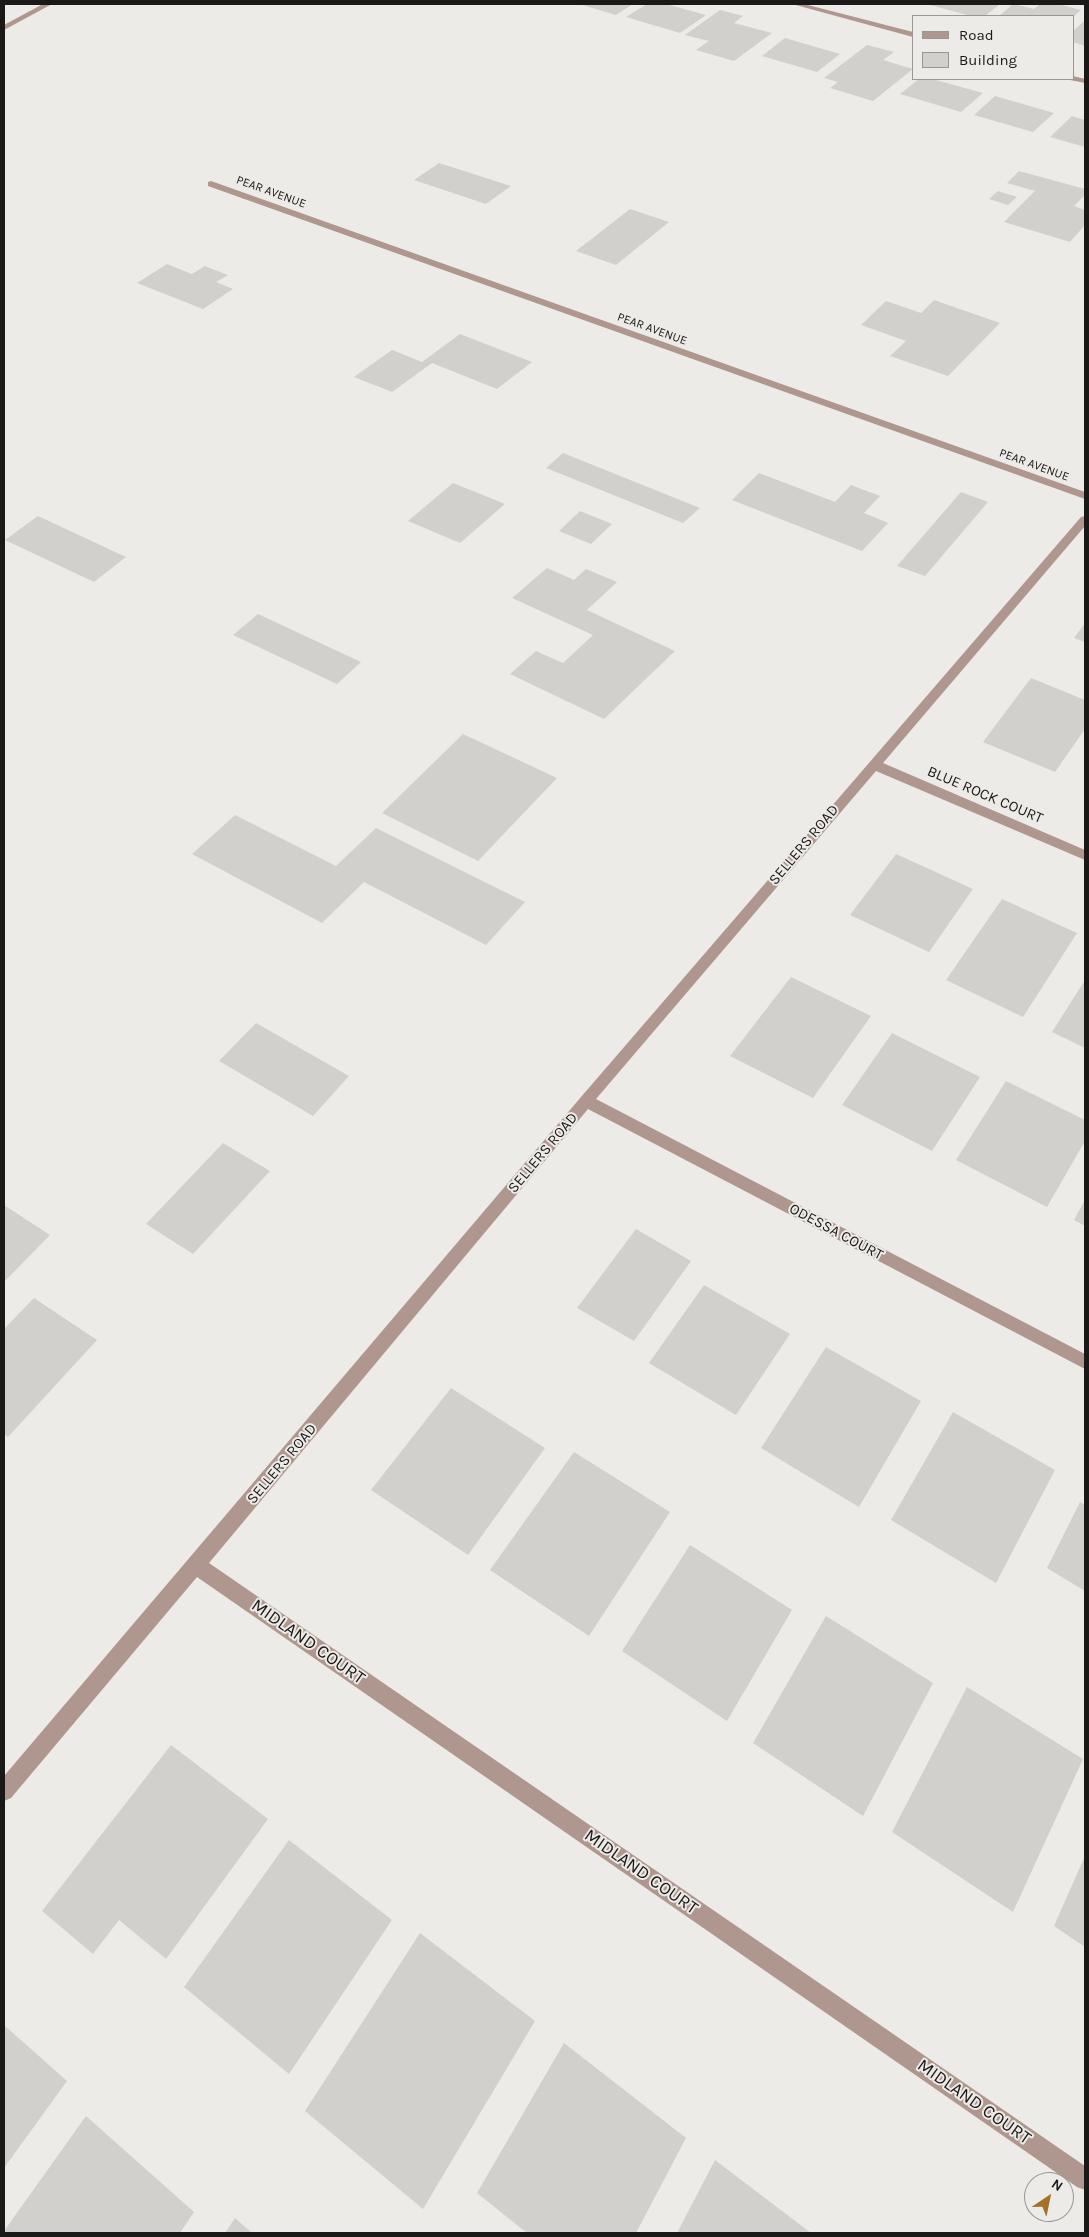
<!DOCTYPE html>
<html>
<head>
<meta charset="utf-8">
<style>
  body { margin:0 }
  #map { position:relative; width:1089px; height:2237px; overflow:hidden; background:#ecebe7; font-family:Karla,sans-serif }
  canvas { display:block }
  .frame { position:absolute; inset:0; border:5px solid #1a1918; pointer-events:none }
  .legend { position:absolute; left:912px; top:15px; width:162px; height:65px; box-sizing:border-box; background:#ecebe7; border:1px solid #989794; margin:0; padding:6px 9px; list-style:none; font-size:15px; color:#1a1918 }
  .legend li { display:flex; align-items:center; gap:10px; height:25px }
  .legend b { width:25px; border:1px solid #989794 }
  .north { position:absolute; left:1024px; top:2172px; width:50px; height:50px; box-sizing:border-box; background:#ecebe7; border:1px solid #989794; border-radius:50%; rotate:34deg; font-size:14px; font-weight:700; line-height:20px; text-align:center; color:#1a1918 }
  .north::after { content:''; display:block; margin:auto; width:18px; height:22px; background:#a57129; clip-path:polygon(50% 0,100% 100%,50% 72%,0 100%) }
</style>
</head>
<body>
<div id="map">
<canvas width="1089" height="2237"></canvas>
<div class="frame"></div>
<ul class="legend">
<li><b style="height:6px;background:#af968f"></b>Road</li>
<li><b style="height:14px;background:#d2d0cd"></b>Building</li>
</ul>
<div class="north">N</div>
</div>
<script>
const g = document.querySelector('canvas').getContext('2d');
g.lineJoin = 'round';
function paint(path, color) { g.fillStyle = color; g.fill(path, 'evenodd'); }
function drawText(font, color, halo, rows, align = 'center') {
  g.font = font + ' Karla,sans-serif'; g.lineWidth = 4; g.setLineDash([]); g.textBaseline = 'middle'; g.strokeStyle = halo; g.fillStyle = color; for (const [text, x, y, turn = 0] of rows) {
    g.save(); g.translate(x, y); g.rotate((+turn || 0) * Math.PI / 180); g.textAlign = isNaN(turn) ? turn : align; if (halo) g.strokeText(text, 0, 0); g.fillText(text, 0, 0); g.restore();
  }
}
paint(new Path2D(`
  M579,4H633L616,15Z
  M647,4H666L706,15L680,33L626,17Z
  M926,4H1000L985,16H971Z
  M1013,4L1034,9L1040,4H1058L1081,10L1073,17L999,16Z
  M720,10L743,16L734,23L772,33L734,61L696,50L709,41L685,35Z
  M1083,22H1085V46L1073,42V31Z
  M785,38L840,54L817,72L762,56Z
  M867,45L894,52L883,60L913,69L873,101L830,88L838,82L824,78Z
  M919,79H932L983,93L961,112L900,94Z
  M995,96L1054,113L1033,132L974,115Z
  M1072,116L1085,120V147L1050,137Z
  M439,163L511,186L486,204L414,180Z
  M1019,171L1085,189V195L1074,206L1085,210V225L1070,242L1004,222L1035,191L1007,183Z
  M998,191L1017,197L1008,205L989,199Z
  M630,209L669,222L616,265L576,251Z
  M167,264L192,274L205,266L228,275L216,282L233,289L203,309L137,283Z
  M934,300L1000,323L948,376L890,356L906,341L861,325L886,301L921,313Z
  M460,334L532,362L497,389L432,363L392,392L354,377L392,350L422,362Z
  M563,453L700,508L683,523L546,468Z
  M759,473L835,502L851,485L880,496L864,513L888,523L862,551L732,500Z
  M453,483L505,504L460,543L408,521Z
  M961,492L988,502L925,576L897,566Z
  M580,511L612,524L591,544L559,531Z
  M38,516L126,557L94,582L5,540Z
  M547,568L574,580L586,569L617,582L587,610L675,651L604,719L510,674L536,651L563,663L593,635L512,598Z
  M258,614L361,662L337,684L233,635Z
  M1085,623V642L1074,638Z
  M1031,678L1085,700V729L1055,772L983,742Z
  M463,734L557,778L478,861L382,813Z
  M235,815L336,866L376,828L525,902L486,945L364,882L322,923L192,854Z
  M896,854L973,889L929,952L850,915Z
  M1002,899L1077,933L1023,1017L946,980Z
  M791,977L871,1016L813,1098L730,1056Z
  M1085,980V1048L1052,1032Z
  M256,1023L349,1076L313,1116L219,1061Z
  M892,1033L980,1077L932,1151L842,1105Z
  M1006,1081L1085,1120V1141L1047,1207L956,1160Z
  M223,1143L270,1171L193,1254L146,1224Z
  M1085,1200V1226L1074,1220Z
  M4,1205L50,1235L4,1282Z
  M636,1229L691,1261L634,1341L577,1308Z
  M704,1285L790,1334L736,1415L649,1363Z
  M34,1298L97,1340L8,1437L4,1434V1329Z
  M826,1347L921,1401L859,1507L761,1448Z
  M451,1388L545,1448L468,1555L371,1490Z
  M953,1412L1055,1470L996,1583L891,1520Z
  M574,1452L670,1512L589,1636L490,1570Z
  M1080,1502L1085,1505V1591L1047,1568Z
  M690,1545L792,1610L727,1721L622,1651Z
  M826,1616L933,1683L863,1816L753,1743Z
  M967,1687L1083,1759L1013,1912L892,1832Z
  M171,1745L268,1819L166,1959L119,1920L93,1954L42,1911Z
  M289,1840L392,1920L289,2074L184,1987Z
  M1085,1856V1947L1054,1926Z
  M420,1933L535,2021L423,2209L305,2111Z
  M4,2025L67,2081L4,2168Z
  M564,2043L686,2138L636,2233H527L477,2193Z
  M86,2116L194,2212L180,2233H4V2231Z
  M715,2160L811,2233H677Z
  M235,2218L252,2233H225Z`), '#d2d0cd');
paint(new Path2D(`
  M43,4H52L4,30V25Z
  M792,4H804L913,32V37Z
  M1073,76L1085,79V83L1070,80L1073,79Z
  M211,181L1085,492V499L208,186V182Z
  M1085,516V526L883,763L1085,850V860L876,771L596,1099L1085,1354V1369L588,1109L209,1563L1085,2166V2190L1077,2187L197,1577L11,1798L4,1801V1776L581,1097L1081,517Z`), '#af968f');
drawText('12px', '#1a1918', '#ecebe7', [
  ["PEAR AVENUE",271,192,20],
  ["PEAR AVENUE",652,329,20],
  ["PEAR AVENUE",1034,465,20]
]);
drawText('15px', '#1a1918', '#ecebe7', [
  ["BLUE ROCK COURT",985,795,23],
  ["SELLERS ROAD",804,845,-50],
  ["SELLERS ROAD",543,1153,-50],
  ["ODESSA COURT",836,1232,28],
  ["SELLERS ROAD",282,1464,-50]
]);
drawText('18px', '#1a1918', '#ecebe7', [
  ["MIDLAND COURT",308,1642,35],
  ["MIDLAND COURT",641,1872,35],
  ["MIDLAND COURT",974,2102,35]
]);
</script>
</body>
</html>
